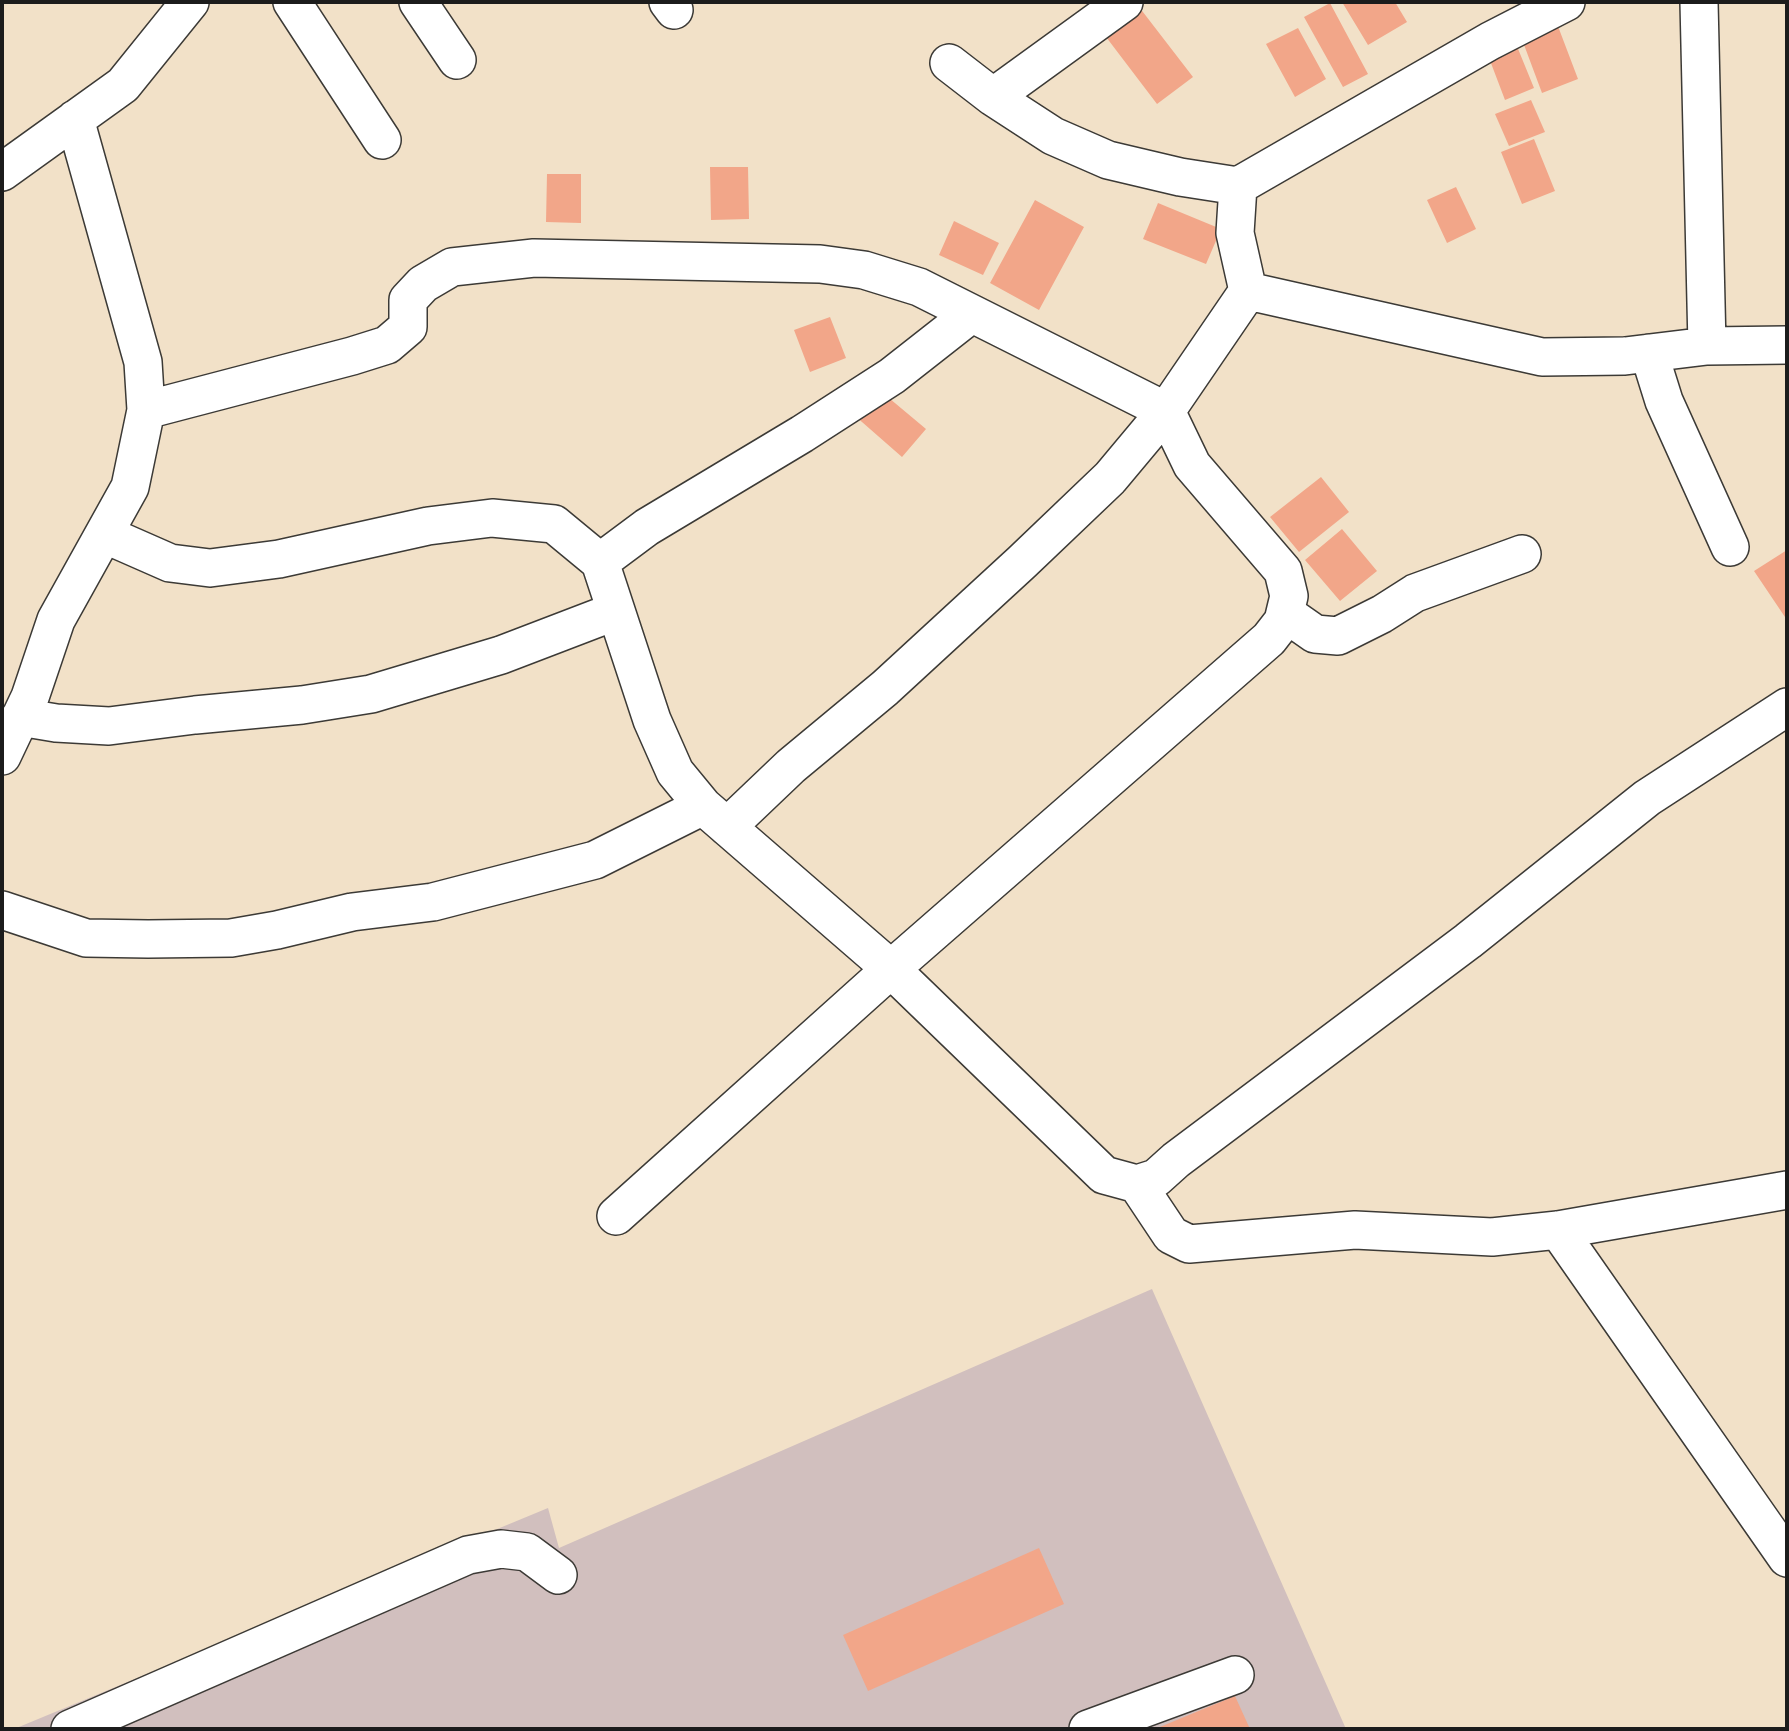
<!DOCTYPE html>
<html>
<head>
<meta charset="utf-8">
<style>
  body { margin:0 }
  #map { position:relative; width:1789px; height:1731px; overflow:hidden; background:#f2e1c8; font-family:"IM FELL Great Primer",serif }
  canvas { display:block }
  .frame { position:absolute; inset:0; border:4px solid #1c1c1c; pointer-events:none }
</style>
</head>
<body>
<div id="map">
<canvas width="1789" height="1731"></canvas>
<div class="frame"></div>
</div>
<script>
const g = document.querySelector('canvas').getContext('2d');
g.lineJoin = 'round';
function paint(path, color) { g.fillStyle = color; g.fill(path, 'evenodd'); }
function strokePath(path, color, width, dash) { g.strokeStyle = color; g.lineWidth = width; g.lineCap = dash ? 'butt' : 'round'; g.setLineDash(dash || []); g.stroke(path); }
paint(new Path2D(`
  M1152,1289L1346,1729H14L548,1508L559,1548Z`), '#d1bfbe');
paint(new Path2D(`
  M1342,2H1395L1407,22L1368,45Z
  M1136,3L1193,77L1157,104L1100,29Z
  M1330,3L1368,74L1343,87L1304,17Z
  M1556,21L1578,79L1542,93L1520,34Z
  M1298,28L1326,79L1295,97L1266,44Z
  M1514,39L1534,88L1505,100L1486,50Z
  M1531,100L1545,132L1509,146L1495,114Z
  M1534,139L1555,191L1522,204L1501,152Z
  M710,167H748L749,219L711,220Z
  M547,174H581V223L546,222Z
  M1456,187L1476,229L1447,243L1427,200Z
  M1035,200L1084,227L1039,310L990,283Z
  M1158,203L1221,229L1206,264L1143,239Z
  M954,221L999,243L983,275L939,255Z
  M830,317L846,358L810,372L794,330Z
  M877,388L926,429L902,457L854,415Z
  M1321,477L1349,512L1299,552L1270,517Z
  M1342,529L1377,571L1340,601L1305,560Z
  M1787,550V620L1754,571Z
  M1039,1548L1064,1604L868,1691L843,1635Z
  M1235,1696L1250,1729H1155Z`), '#f2a689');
const minor = new Path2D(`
  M292,2L382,140
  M418,2L457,60
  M668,2L674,10
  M1699,2L1707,346
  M949,63L993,97L1053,136L1108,160L1180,177L1238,186L1490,41L1566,2
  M993,97L1124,2
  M2,172L123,85L190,2
  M1248,291L1542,357L1625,356L1707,346L1787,345
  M1649,353L1664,401L1730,547
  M146,410L352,356L387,345L408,327V300L423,284L452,267L534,258L820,264L864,270L919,287L1166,411L1192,465L1283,571L1289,596L1283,621L1269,639L891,969L616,1216
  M104,534L170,563L210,568L279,559L428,526L492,518L554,524L600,562L652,720L675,772L703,806L891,969L1104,1175L1137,1184L1156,1178L1176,1160L1468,941L1647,798L1787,707
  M600,562L647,527L802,434L892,376L971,314
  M1285,613L1315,634L1338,636L1382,614L1415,593L1522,554
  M20,717L56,723L109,726L195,715L302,705L371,694L501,655L616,611
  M2,756L30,697L56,620L130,487L146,410L143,362L75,119
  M727,827L791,766L885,688L1022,562L1110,478L1166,411L1248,291L1235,233L1238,186
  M2,910L86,938L148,939L231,938L277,930L352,912L433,902L595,860L703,806
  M1137,1184L1171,1235L1189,1244L1355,1230L1492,1237L1558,1230L1787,1190
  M1558,1230L1787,1558
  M70,1729L468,1555L501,1549L527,1552L558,1575
  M1088,1729L1235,1675`);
strokePath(minor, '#3c3a36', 40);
strokePath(minor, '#fff', 37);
</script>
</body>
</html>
